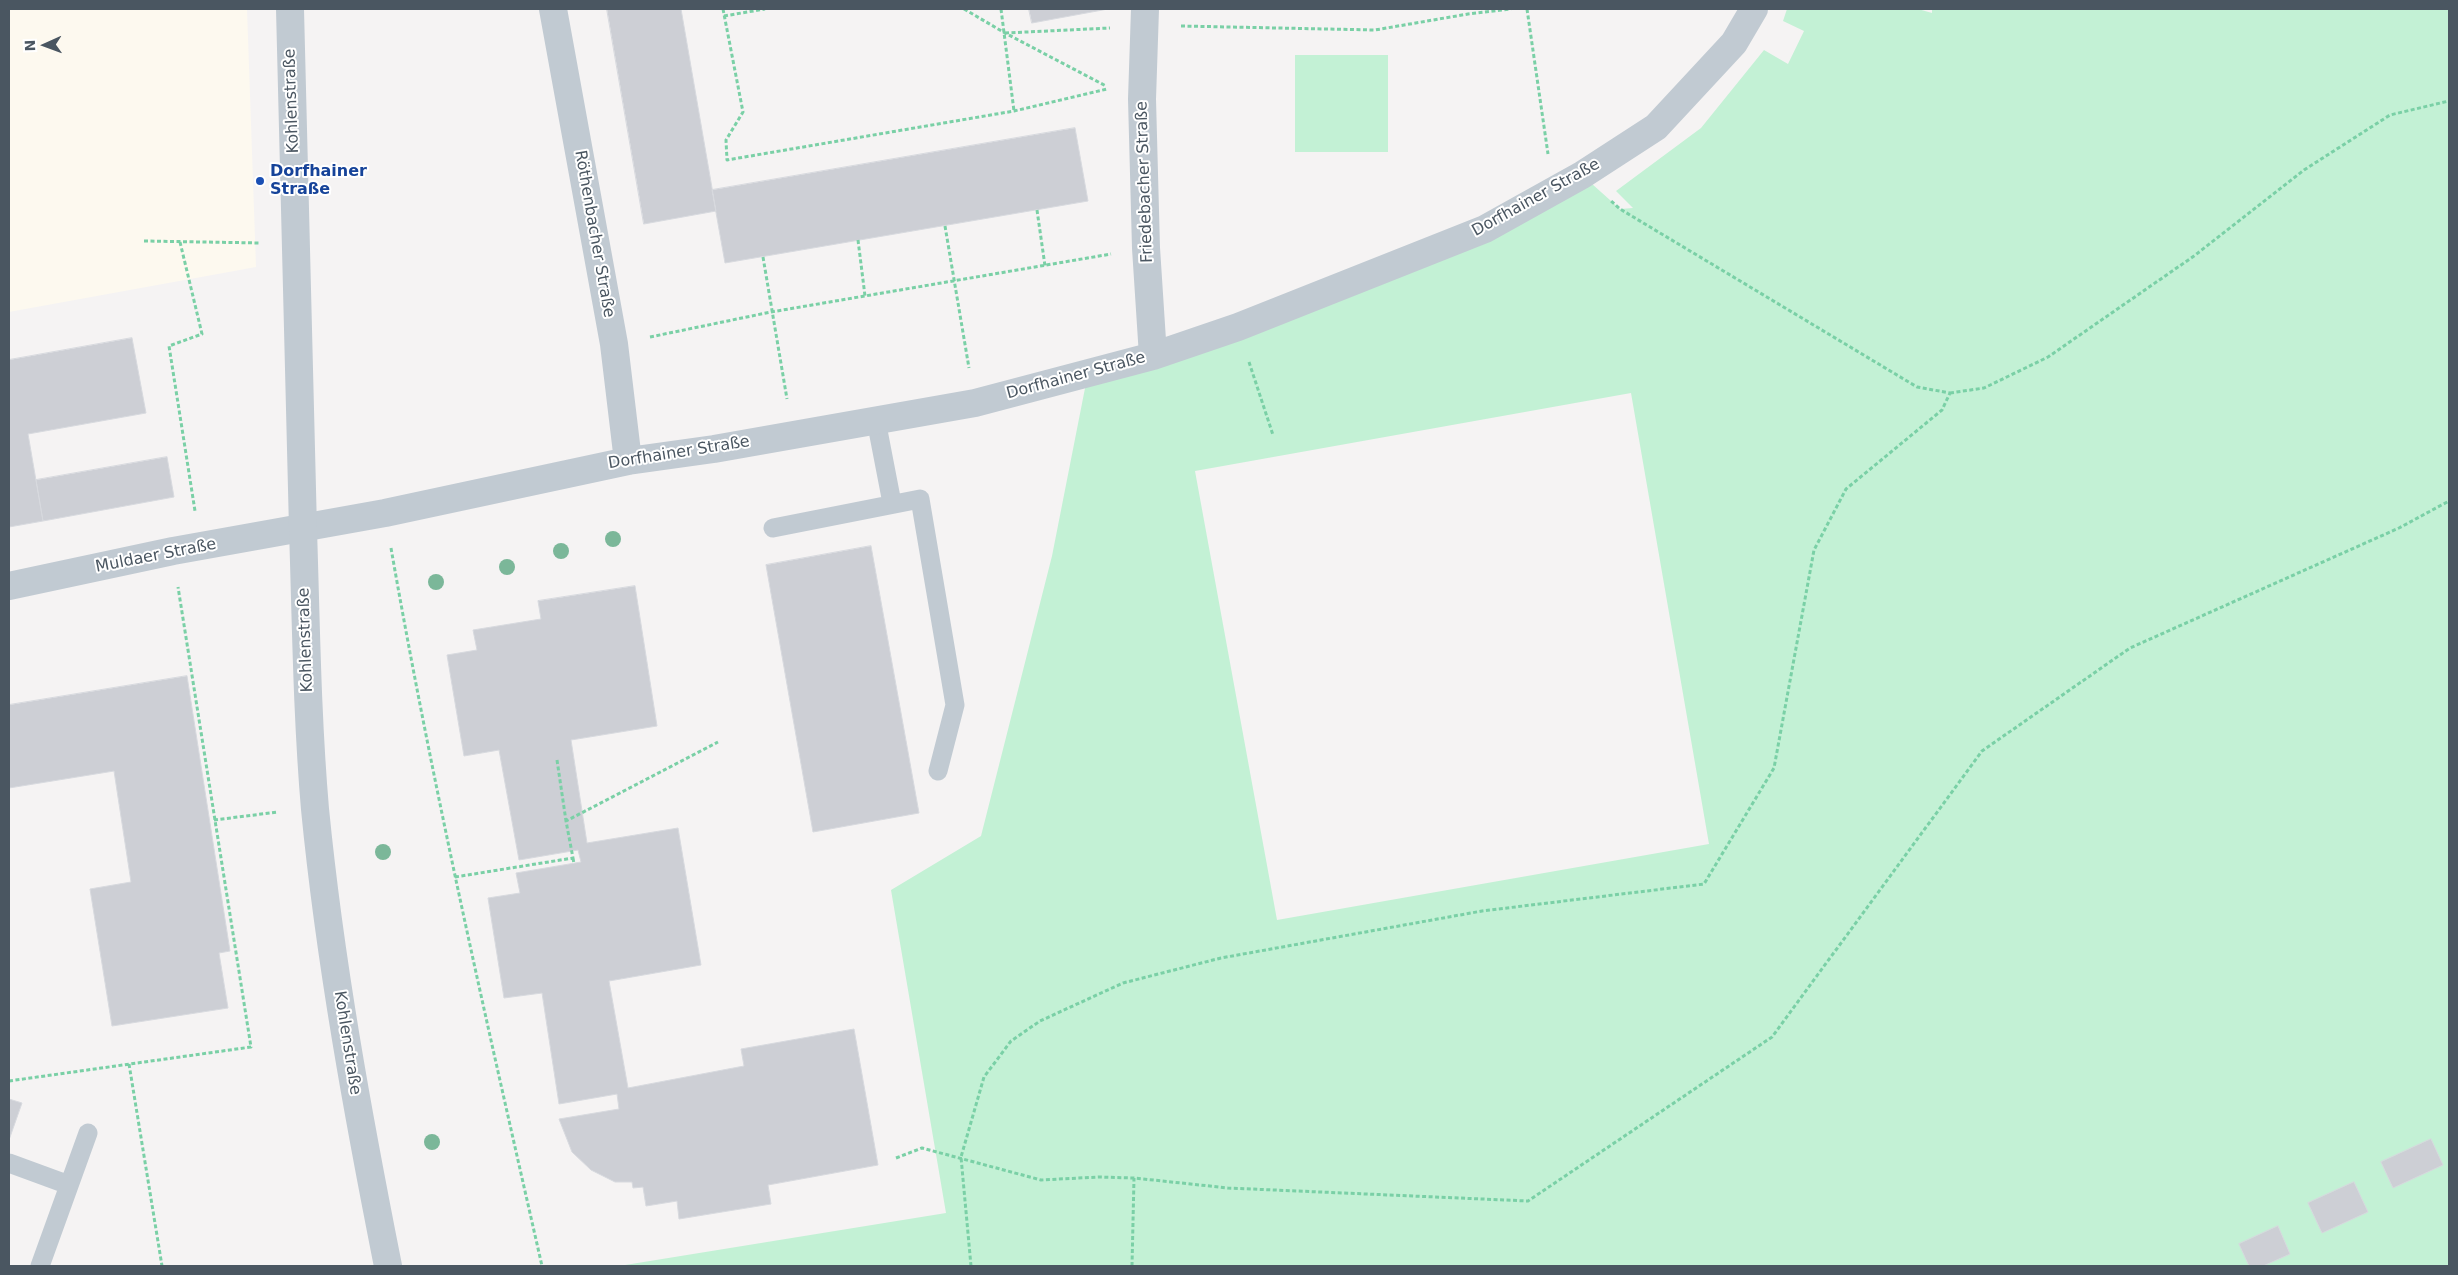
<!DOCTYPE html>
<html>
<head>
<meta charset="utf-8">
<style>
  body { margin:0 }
  #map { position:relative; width:2458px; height:1275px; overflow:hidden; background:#f5f3f3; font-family:"DejaVu Sans",sans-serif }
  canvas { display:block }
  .frame { position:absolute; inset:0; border:10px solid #4a5661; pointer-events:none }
  .north { position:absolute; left:20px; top:20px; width:50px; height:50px; -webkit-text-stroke:4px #fff; paint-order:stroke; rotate:268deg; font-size:14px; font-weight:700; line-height:20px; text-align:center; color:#4a5661 }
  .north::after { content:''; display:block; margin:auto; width:18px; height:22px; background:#4a5661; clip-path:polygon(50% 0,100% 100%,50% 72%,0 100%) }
</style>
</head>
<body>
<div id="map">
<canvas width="2458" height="1275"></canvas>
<div class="frame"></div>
<div class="north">N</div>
</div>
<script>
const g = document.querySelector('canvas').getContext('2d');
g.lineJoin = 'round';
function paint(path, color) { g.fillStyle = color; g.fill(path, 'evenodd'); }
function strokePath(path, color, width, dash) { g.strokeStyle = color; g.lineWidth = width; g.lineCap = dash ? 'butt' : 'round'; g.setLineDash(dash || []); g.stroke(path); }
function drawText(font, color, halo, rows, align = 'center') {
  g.font = font + ' "DejaVu Sans",sans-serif'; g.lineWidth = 4; g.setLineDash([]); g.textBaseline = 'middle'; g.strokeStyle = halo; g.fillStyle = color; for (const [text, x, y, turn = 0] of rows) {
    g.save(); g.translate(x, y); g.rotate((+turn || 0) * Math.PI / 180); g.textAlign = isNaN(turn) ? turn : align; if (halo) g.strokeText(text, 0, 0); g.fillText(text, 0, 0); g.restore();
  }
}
paint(new Path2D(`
  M9,9H247L256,267L9,312Z`), '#fdf9ef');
paint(new Path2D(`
  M1787,9H1918L1932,13V9H2449V1266H619L946,1213L891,890L981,836L1052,556L1088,373L1153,356L1582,175L1620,209L1633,208L1616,191L1701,128L1764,50L1788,64L1804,31L1783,21ZM1631,393L1709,844L1277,920L1195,471Z
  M1295,55H1388V152H1295Z`), '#c3f1d5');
const building = new Path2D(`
  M607,9H681L716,211L644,224Z
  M1029,9H1108L1032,23Z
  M1075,128L1088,201L725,263L712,190Z
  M132,338L146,413L28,434L43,521L9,527V360Z
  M167,457L174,497L43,521L36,480Z
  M871,546L919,813L813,832L766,565Z
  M635,586L657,726L571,740L587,843L678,828L701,965L609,981L628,1088L744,1066L741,1049L854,1029L878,1165L768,1185L771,1204L679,1219L677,1201L646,1206L643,1187L633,1188L632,1182H615L591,1170L572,1152L559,1119L619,1109L617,1094L559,1104L542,993L504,998L488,898L520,893L516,873L581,862L578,850L519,860L499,750L464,756L447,655L477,650L473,630L541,619L538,601Z
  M187,676L230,951L219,953L228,1008L112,1026L90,889L131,882L114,771L9,788V705Z
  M9,1099L22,1103L9,1140Z
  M2431,1139L2443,1165L2393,1188L2381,1162Z
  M2354,1182L2368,1212L2322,1233L2308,1203Z
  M2278,1226L2290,1254L2263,1266H2249L2239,1244Z`);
paint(building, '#cdcfd5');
strokePath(building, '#d7d9de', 1);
strokePath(new Path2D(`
  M723,9L743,112L726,140L727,160L1014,111L1107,89
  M964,9L1005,33L1106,86
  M1001,9L1014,111
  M1527,9L1548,154
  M724,16L765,9
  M1181,26L1375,30L1468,14L1511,9
  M1005,33L1110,28
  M1037,210L1045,266
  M945,226L969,368
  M858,240L865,296
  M144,241L261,243
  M180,242L202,334L169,346L195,511
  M763,257L787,399
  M650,337L771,312L1111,254
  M1249,362L1273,435
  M1950,393L1984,388L2048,357L2194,256L2304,170L2390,115L2449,101
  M391,548C433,789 488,1028 542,1266
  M557,760L566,821
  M214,820L278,812
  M573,858L574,864
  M455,877L573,858L566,821L718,742
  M129,1064L162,1266
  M9,1081L251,1047L178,587
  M896,1158L922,1148L1041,1180L1099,1177L1134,1178L1228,1188L1528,1201L1772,1037L1982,751L2130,648L2399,528L2449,501
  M971,1266L961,1157L984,1077L1011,1041L1040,1021L1123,983L1221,958L1482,911L1704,884L1774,768L1814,550L1846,489L1942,410L1950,393L1917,387L1620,209L1610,200
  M1132,1266L1134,1178`), '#7ad0a6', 3, [4, 2.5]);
strokePath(new Path2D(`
  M876,420L892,503
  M773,528L920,499L955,705L938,771
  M9,1163L69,1185
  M40,1266L88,1133`), '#c1cad2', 19);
strokePath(new Path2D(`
  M553,9L614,344L628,461
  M1145,9L1142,99L1146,248L1153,356
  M9,586L173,551L385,513L628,461L714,449L975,403L1153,356L1238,327L1485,229L1582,175L1656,127L1734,43L1754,9`), '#c1cad2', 28);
strokePath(new Path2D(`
  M290,9C295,182 298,356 303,529C306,622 307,716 315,809C330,962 358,1115 388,1266`), '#c1cad2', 28);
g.fillStyle = '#7bb799';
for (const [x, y] of [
  [613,539],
  [561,551],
  [507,567],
  [436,582],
  [383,852],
  [432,1142]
]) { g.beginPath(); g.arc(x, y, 8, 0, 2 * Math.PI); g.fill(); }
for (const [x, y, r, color] of [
  [260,181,5,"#1a4fb4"]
]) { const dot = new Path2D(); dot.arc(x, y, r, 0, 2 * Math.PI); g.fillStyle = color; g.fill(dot); strokePath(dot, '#fff', 2); }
drawText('16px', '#4a5661', '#fff', [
  ["Kohlenstraße",292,101,-92],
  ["Friedebacher Straße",1145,182,-92],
  ["Dorfhainer Straße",1536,198,-29],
  ["Röthenbacher Straße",594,234,80],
  ["Dorfhainer Straße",1076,376,-15],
  ["Dorfhainer Straße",679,453,-9],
  ["Muldaer Straße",156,556,-11],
  ["Kohlenstraße",306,640,-92],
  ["Kohlenstraße",347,1043,81]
]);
drawText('bold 16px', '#164399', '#fff', [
  ["Dorfhainer",270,172],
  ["Straße",270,190]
], 'left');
</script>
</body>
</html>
